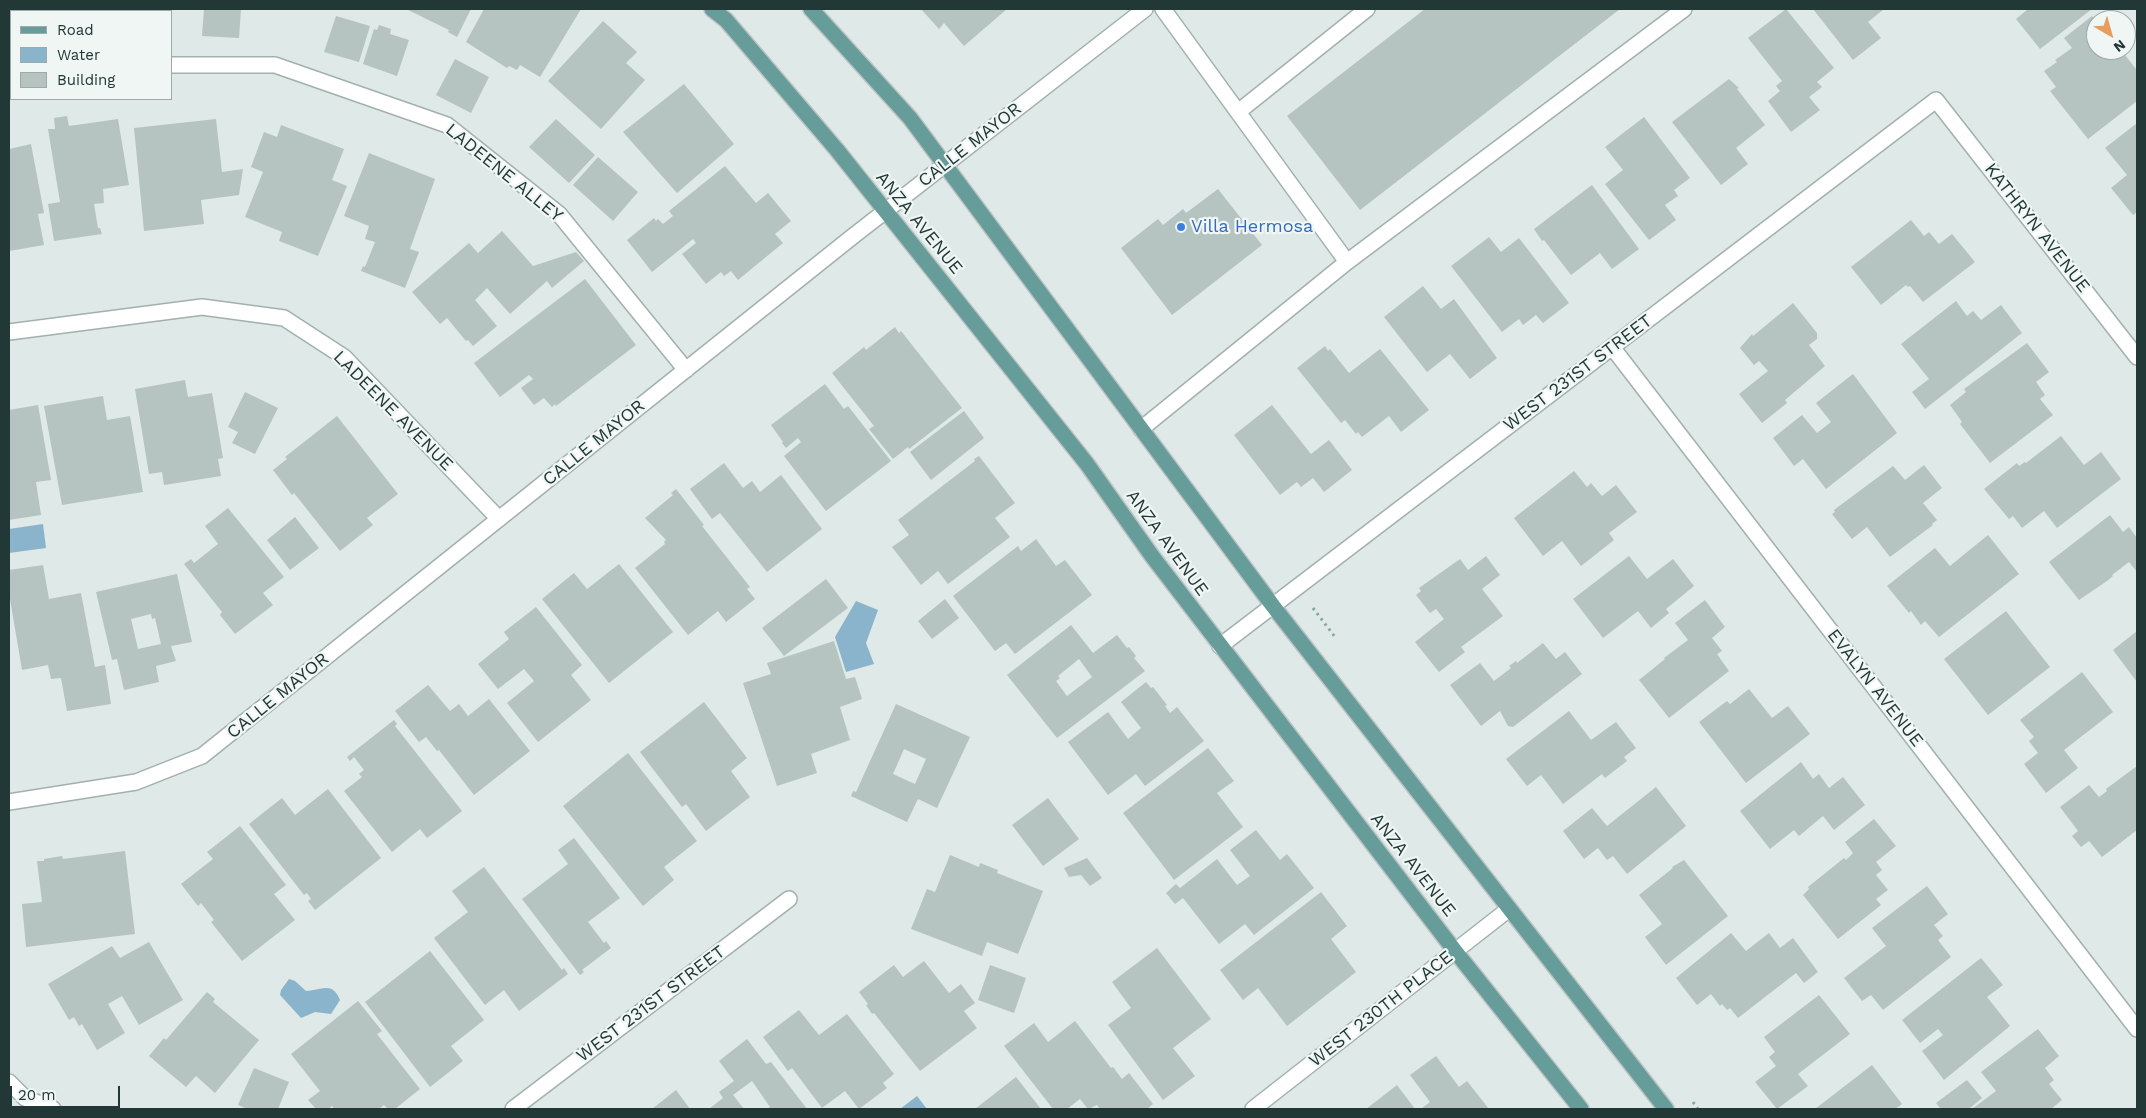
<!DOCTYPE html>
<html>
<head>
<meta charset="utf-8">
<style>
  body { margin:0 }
  #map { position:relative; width:2146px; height:1118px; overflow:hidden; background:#dfe9e7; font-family:"Work Sans",sans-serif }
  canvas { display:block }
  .frame { position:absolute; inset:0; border:10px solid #213836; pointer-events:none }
  .legend { position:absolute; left:10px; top:10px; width:162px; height:90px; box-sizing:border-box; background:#eff6f4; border:1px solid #9daaa8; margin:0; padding:6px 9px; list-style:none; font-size:15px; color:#213836 }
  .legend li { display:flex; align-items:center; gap:10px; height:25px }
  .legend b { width:25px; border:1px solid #9daaa8 }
  .north { position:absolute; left:2086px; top:10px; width:50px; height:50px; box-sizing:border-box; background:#eff6f4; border:1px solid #9daaa8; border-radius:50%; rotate:142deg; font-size:14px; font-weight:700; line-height:20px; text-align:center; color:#213836 }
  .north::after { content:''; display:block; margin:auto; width:18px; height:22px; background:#e89c5e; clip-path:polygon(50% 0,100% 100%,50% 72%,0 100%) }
  .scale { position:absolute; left:10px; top:1086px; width:110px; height:22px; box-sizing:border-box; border:2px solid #213836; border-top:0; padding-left:6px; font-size:15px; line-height:18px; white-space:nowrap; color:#213836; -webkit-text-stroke:4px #eff6f4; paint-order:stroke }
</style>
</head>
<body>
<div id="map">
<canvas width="2146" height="1118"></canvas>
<div class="frame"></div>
<ul class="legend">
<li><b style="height:6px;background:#669c99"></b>Road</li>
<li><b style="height:14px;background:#8ab4cb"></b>Water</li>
<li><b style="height:14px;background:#b5c4c0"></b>Building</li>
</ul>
<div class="north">N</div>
<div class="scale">20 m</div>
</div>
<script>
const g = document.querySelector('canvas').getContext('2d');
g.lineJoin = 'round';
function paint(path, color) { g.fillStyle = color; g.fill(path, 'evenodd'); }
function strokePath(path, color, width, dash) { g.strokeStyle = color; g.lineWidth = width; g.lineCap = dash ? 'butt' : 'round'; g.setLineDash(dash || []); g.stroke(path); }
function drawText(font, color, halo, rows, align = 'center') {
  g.font = font + ' "Work Sans",sans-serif'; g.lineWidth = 4.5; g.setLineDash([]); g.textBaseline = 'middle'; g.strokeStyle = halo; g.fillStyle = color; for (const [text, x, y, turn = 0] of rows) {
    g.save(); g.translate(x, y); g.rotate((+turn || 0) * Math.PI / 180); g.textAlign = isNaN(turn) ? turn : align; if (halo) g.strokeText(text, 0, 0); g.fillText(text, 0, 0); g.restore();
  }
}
paint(new Path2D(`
  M43,524L46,548L9,553V529Z
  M856,601L878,610L866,643L874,664L846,672L835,637Z
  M289,979L295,981L306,991C323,990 332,981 340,1000L331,1014L315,1012L301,1018L280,995L281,990Z
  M917,1096L927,1109H900Z`), '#8ab4cb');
paint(new Path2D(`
  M119,9H155V11H119Z
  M204,9H241L239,38L202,36Z
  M406,9H471L457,37L448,32L449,30Z
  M484,9H581L540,77L520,65L517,70L509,66L507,68L466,42Z
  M921,9H1007L964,46L944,23L939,29Z
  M1425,9H1620L1360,210L1287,116Z
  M1786,9L1834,68L1817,82L1822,87L1809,97L1820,110L1791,132L1768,101L1780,91L1776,86L1782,81L1748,38Z
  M1813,9H1884L1868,22L1881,38L1853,60Z
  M2028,9H2092L2040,49L2016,19Z
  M336,16L370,26L359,62L324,52Z
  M2092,16L2096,22V50H2121L2136,69L2137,68V101L2088,139L2050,91L2056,87L2044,71L2057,62L2055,60L2072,48L2064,38Z
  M9,18H11V58H9Z
  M603,21L637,52L626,63L645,80L601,129L548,81Z
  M379,25L391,29L390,34L409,40L397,76L363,64L374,29L377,30Z
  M455,59L489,77L471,113L436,95Z
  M1729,79L1739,88L1737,89L1765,125L1736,148L1748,164L1721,185L1672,122Z
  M684,84L734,144L677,193L623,132Z
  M67,116L69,126L118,119L129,185L103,189L104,203L94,204L98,228H100L102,234L54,241L48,204L60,202L48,129H55L54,118Z
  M1644,117L1690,178L1674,190L1678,196L1665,205L1676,220L1649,240L1605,184L1623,170L1605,147Z
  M216,119L222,172L243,169L239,195L201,200L204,224L144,231L134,128Z
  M556,119L595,155L569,183L529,147Z
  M2137,123V212L2133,215L2111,188L2127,175L2105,148Z
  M281,125L344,149L332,180L347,186L318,256L279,241L282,232L245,217L263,172L251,167L264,132L277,137Z
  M31,144L44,213L38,214L44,245L9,251V149Z
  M369,153L435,179L410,249L419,252L405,288L361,271L363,266L365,267L375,242L365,239L369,226L344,216Z
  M598,157L638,192L613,221L573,185Z
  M725,166L756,203L768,193L791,221L775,234L783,243L738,280L731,271L724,276L721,272L706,284L682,254L696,243L693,239L652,272L627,240L654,218L656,221L658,219L663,224L673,216L669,211Z
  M1592,185L1639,249L1612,269L1600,253L1571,275L1544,240L1542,241L1534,229Z
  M1218,189L1262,245L1172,315L1121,248L1158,219L1163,225L1183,209L1186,213Z
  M1911,220L1924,236L1929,232L1939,244L1952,234L1975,262L1923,302L1910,286L1908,287L1906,285L1881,305L1851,267Z
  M502,231L533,266L576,252L584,261L552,288L547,281L510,314L487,288L475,300L497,326L473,346L468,340L466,341L447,318L440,324L412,292L469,243L478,253Z
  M1489,237L1501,252L1519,238L1569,303L1543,323L1536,315L1523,325L1519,319L1502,332L1451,266Z
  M585,279L636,345L556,406L555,404L552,407L544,398L534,405L521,388L533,379L529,375L500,397L474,363Z
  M1423,286L1441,309L1454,299L1497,358L1470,379L1450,354L1427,372L1384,317Z
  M1956,301L1967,316L1973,311L1981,320L2001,305L2022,333L1925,409L1912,392L1929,379L1901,344Z
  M1793,303L1817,333V339L1809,345L1825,366L1785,400L1787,403L1762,423L1739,394L1768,371L1759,361L1754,365L1740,348L1752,334L1753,336Z
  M895,327L899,333L901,331L962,408L909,449L908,447L893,459L869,429L874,426L832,373L864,347L866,350Z
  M2027,343L2049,372L2036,382L2045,395L2040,399L2053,415L1990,463L1960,424L1962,422L1950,405L1966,392L1964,389Z
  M1325,346L1328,351L1330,349L1349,373L1380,349L1429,410L1401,432L1389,416L1362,437L1358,432L1356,434L1345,420L1341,423L1297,368Z
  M1853,374L1897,433L1826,489L1803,459L1794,466L1773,438L1802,415L1817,433L1831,422L1816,403Z
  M185,380L188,397L212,393L223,458L218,459L221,476L164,485L162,472L149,474L135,389Z
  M825,384L844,409L848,406L891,461L826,511L784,456L801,442L798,438L786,448L782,443L783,442L771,425Z
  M245,392L278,408L255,454L232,443L238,432L228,427Z
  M103,396L107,420L130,416L143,492L62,505L44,406Z
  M38,405L51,480L36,482L41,515L9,520V410Z
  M1272,405L1311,454L1329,440L1352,470L1324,492L1313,478L1301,487L1297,482L1280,495L1234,435Z
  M964,411L984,438L931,480L910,452Z
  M337,416L398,494L367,518L373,525L340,551L294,493L292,495L273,470L287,459L285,457Z
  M2061,436L2084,465L2101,452L2121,479L2057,528L2044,511L2022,528L2013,516L2009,519L1984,489L2017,463L2019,466L2025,462L2026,463Z
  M979,456L1015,503L995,518L1010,537L948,584L938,571L921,585L892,547L909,535L898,520L975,461L974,459Z
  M724,463L743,488L752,481L760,492L781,475L822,529L767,572L720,513L712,519L690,489Z
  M1924,465L1942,488L1923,503L1937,520L1932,524L1933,525L1890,557L1867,527L1852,539L1832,514L1835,512L1834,510L1893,466L1905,480Z
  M1574,471L1587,487L1591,483L1602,496L1616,485L1637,512L1609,533L1614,540L1581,566L1562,541L1543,556L1514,518Z
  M676,489L704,525L702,526L750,587L747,589L755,599L726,622L718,611L688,635L635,568L665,544L664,542L666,540L645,518L673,495L671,493Z
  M228,508L284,577L263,593L273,605L235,634L220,615L222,612L184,564L191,559L194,563L218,544L205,526Z
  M2110,515L2123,532L2129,527L2137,538V572L2129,562L2112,575L2113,576L2107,581L2079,600L2049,562Z
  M295,517L319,548L290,570L267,540Z
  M1988,535L2019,574L1939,637L1925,621L1921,625L1911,611L1909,613L1887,586L1935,548L1950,566Z
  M1036,539L1056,566L1065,560L1092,595L1015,654L1006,643L995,651L953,596L1018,546L1021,551Z
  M1486,556L1500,575L1482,589L1503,616L1461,647L1465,652L1439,672L1415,642L1444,619L1436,609L1430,613L1416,595L1421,591L1419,588L1460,559L1468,570Z
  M1629,556L1647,579L1673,559L1694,586L1666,609L1669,613L1651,628L1638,611L1603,638L1573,599Z
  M619,564L673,632L609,683L542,599L574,573L587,589Z
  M43,565L49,599L81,593L95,667L105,665L111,704L67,711L61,678L51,679L48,665L22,670L9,593V570Z
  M177,574L192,642L171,646L176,661L156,666L159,682L124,690L117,659L112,660L96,592ZM151,614L152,619L155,618L161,644L138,649L131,619Z
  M826,579L848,608L784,656L762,628Z
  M945,599L959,618L932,639L918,621Z
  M1705,600L1725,627L1712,638L1722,651L1717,654L1729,671L1669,718L1639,680L1665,659L1664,658L1688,640L1675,623Z
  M536,607L582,665L571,675L591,700L538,742L507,703L534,681L524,669L498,689L478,664L509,639L504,632Z
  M2006,611L2050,667L1988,715L1944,659Z
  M1071,625L1093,653L1117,635L1127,648L1129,647L1136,656L1134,658L1145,671L1057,738L1007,675ZM1079,659L1092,677L1067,696L1056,681L1060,678L1058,676Z
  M2137,631V682L2113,650Z
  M834,641L846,679L855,677L862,699L840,707L850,740L811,754L817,773L777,786L743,683L771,674L767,663Z
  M1543,643L1556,659L1565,652L1582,674L1513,727L1508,726L1500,711L1481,726L1450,685L1480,663L1494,681L1511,668L1509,666L1516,661L1517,663Z
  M2082,672L2113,712L2064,750L2078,768L2046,793L2024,764L2038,753L2029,741L2034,737L2020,720Z
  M1146,682L1151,688L1153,687L1167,705L1165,706L1170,713L1177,707L1204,741L1145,786L1136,774L1108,795L1068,742L1108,712L1128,739L1141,728L1121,702Z
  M428,685L450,711L459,704L468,716L489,699L530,751L474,795L439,750L437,751L426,737L419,742L395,711Z
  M1749,689L1772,718L1788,706L1810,734L1746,783L1699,722L1727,701L1730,704Z
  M704,702L747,758L731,771L750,797L706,831L686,804L682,807L640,752Z
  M896,704L970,737L937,808L918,799L907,822L851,796L853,791L856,792ZM904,749L926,759L915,784L893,774Z
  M1569,711L1591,740L1616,722L1636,748L1624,757L1627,761L1605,778L1602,774L1563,804L1541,775L1527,786L1506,759Z
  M394,720L397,724L395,726L462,811L427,838L420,829L392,852L344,791L362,777L359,774L364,770L354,757L350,761L347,757Z
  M1208,748L1234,781L1217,793L1243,827L1174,880L1123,813Z
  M628,753L697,841L664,867L674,880L643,906L563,806Z
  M1801,762L1813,779L1819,774L1829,788L1843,777L1865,805L1834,830L1823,816L1799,836L1794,830L1770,849L1740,811Z
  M2137,766V830L2102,857L2089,841L2081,847L2072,836L2078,831L2060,807L2089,785L2099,797L2107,791L2106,789Z
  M1656,787L1686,826L1627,874L1613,856L1607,860L1598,848L1584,859L1563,831L1592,808L1607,826Z
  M328,789L381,858L315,910L308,901L311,899L307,893L304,895L249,824L282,798L295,815Z
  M1048,798L1079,839L1043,866L1012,825Z
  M1874,819L1896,846L1876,862L1882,870L1876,875L1888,890L1876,899L1881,905L1838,939L1803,895L1809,889L1808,887L1844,858L1846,860L1853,853L1845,842Z
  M240,826L286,885L274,894L295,920L242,961L211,922L214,920L201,903L198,906L181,884L213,859L207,852Z
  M1256,830L1280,860L1287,854L1314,888L1254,935L1245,924L1219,944L1183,898L1175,904L1166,893L1176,884L1180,888L1217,859L1237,885L1250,876L1230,850Z
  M574,838L620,898L588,922L604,943L606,941L611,948L582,970L584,972L580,975L522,899L568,864L558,850Z
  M125,851L135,934L26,947L22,904L42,902L37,861H44V859L62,856L63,859Z
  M950,855L979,867L980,863L998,870L997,873L1043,891L1018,954L987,942L982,956L911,929L927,889L935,892Z
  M1087,858L1102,878L1090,886L1081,875L1069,877L1064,868Z
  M1684,860L1728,916L1666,965L1645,937L1662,924L1639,895L1673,868L1672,867Z
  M484,867L562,970L564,968L568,974L519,1011L504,990L485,1005L434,938L468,912L452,891Z
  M1927,886L1948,914L1934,925L1943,936L1938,940L1951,957L1883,1010L1871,995L1862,1001L1844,978L1886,946L1872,928Z
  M1321,892L1347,926L1331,939L1356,972L1287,1026L1258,988L1243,1000L1220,970Z
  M1731,933L1746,951L1769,933L1780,948L1793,938L1818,972L1804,983L1796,973L1738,1018L1730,1008L1727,1010L1722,1004L1720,1006L1711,994L1697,1005L1676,978Z
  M149,942L183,1000L139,1025L122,996L108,1004L125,1033L97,1050L82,1024L79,1026L74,1017L69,1020L48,984L112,946L120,958Z
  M1157,948L1211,1019L1173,1048L1195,1076L1163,1100L1108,1025L1131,1008L1112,982Z
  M430,951L484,1020L451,1046L463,1061L430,1087L365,1002Z
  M1981,958L2003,985L1987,997L2010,1026L1944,1080L1922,1051L1943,1035L1938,1029L1920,1043L1902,1020Z
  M924,961L949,993L961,984L975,1003L964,1011L977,1028L920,1071L874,1013L872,1014L866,1005L868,1004L859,992L894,965L903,977Z
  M990,965L1026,978L1014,1013L978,1000Z
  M207,992L215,999L213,1002L259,1040L215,1093L196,1076L186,1087L149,1056L164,1038L166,1040Z
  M1819,995L1850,1034L1798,1074L1808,1086L1777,1109L1755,1082L1776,1066L1769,1057L1775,1052L1764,1037Z
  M358,1001L382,1031L377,1034L420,1089L395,1109H388L384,1105L379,1109H335L332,1106L328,1109H316L308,1100L320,1091L291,1054Z
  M799,1010L819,1035L847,1014L894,1074L883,1083L887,1088L859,1109L845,1091L822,1108L792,1068L788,1071L763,1037Z
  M1075,1021L1111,1068L1113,1067L1122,1079L1129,1073L1153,1104L1147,1109H1100L1097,1105L1088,1109L1080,1099L1067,1109H1053L1004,1046L1034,1023L1048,1042Z
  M2038,1029L2059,1056L2045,1068L2054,1080L2049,1084L2062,1100L2051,1109H1972L1996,1091L1981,1072Z
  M747,1039L766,1064L771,1062L807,1109H767L770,1107L752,1081L733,1095L744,1109H709L723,1098L719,1092L734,1081L719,1061Z
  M1436,1056L1459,1087L1467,1081L1489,1109H1421L1430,1102L1410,1075Z
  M1872,1065L1902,1104L1895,1109H1815Z
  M254,1068L289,1082L278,1109H248L238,1105Z
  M1016,1077L1041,1109H975Z
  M1967,1080L1982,1098L1970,1108L1971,1109H1941L1936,1103Z
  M1397,1085L1415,1109H1366Z
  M676,1090L690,1109H652Z`), '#b5c4c0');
const minor = new Path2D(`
  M1163,9L1347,262L1684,9
  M171,65H275L447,125L559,214L686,370
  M9,80L11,79
  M1238,112L1367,9
  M9,332L202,307L284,318L344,357L499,519
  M1612,347L2137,1029
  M1141,429L1347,262
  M1220,646L1936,100L2137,357
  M9,802L136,782L202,756L852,237L1145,9
  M9,1082L25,1098L53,1109
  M513,1109L789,899
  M1253,1109L1509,909`);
const major = new Path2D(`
  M712,9L726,20L837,150L1087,464L1152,556L1455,951L1581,1109
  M811,9L910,118L1273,606L1666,1109`);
strokePath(minor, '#a2b0ae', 18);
strokePath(major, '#bcc3c3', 18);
strokePath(new Path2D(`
  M1313,608L1335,637
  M1693,1102L1698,1109`), '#82aba6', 3, [2.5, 4]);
strokePath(minor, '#fff', 15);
strokePath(major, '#669c99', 15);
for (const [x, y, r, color] of [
  [1181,227,5,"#3f7fe0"]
]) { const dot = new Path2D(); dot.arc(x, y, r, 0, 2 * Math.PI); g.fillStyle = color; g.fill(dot); strokePath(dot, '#eff6f4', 2); }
drawText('18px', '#213836', '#eff6f4', [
  ["CALLE MAYOR",970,145,-38],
  ["LADEENE ALLEY",504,173,39],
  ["ANZA AVENUE",919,223,51],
  ["KATHRYN AVENUE",2037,228,52],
  ["WEST 231ST STREET",1578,373,-37],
  ["LADEENE AVENUE",393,411,45],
  ["CALLE MAYOR",594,443,-39],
  ["ANZA AVENUE",1167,543,54],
  ["EVALYN AVENUE",1875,688,52],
  ["CALLE MAYOR",278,696,-39],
  ["ANZA AVENUE",1413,865,52],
  ["WEST 231ST STREET",651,1004,-37],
  ["WEST 230TH PLACE",1381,1009,-38]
]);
drawText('18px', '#366cbe', '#eff6f4', [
  ["Villa Hermosa",1191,227]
], 'left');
</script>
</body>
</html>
